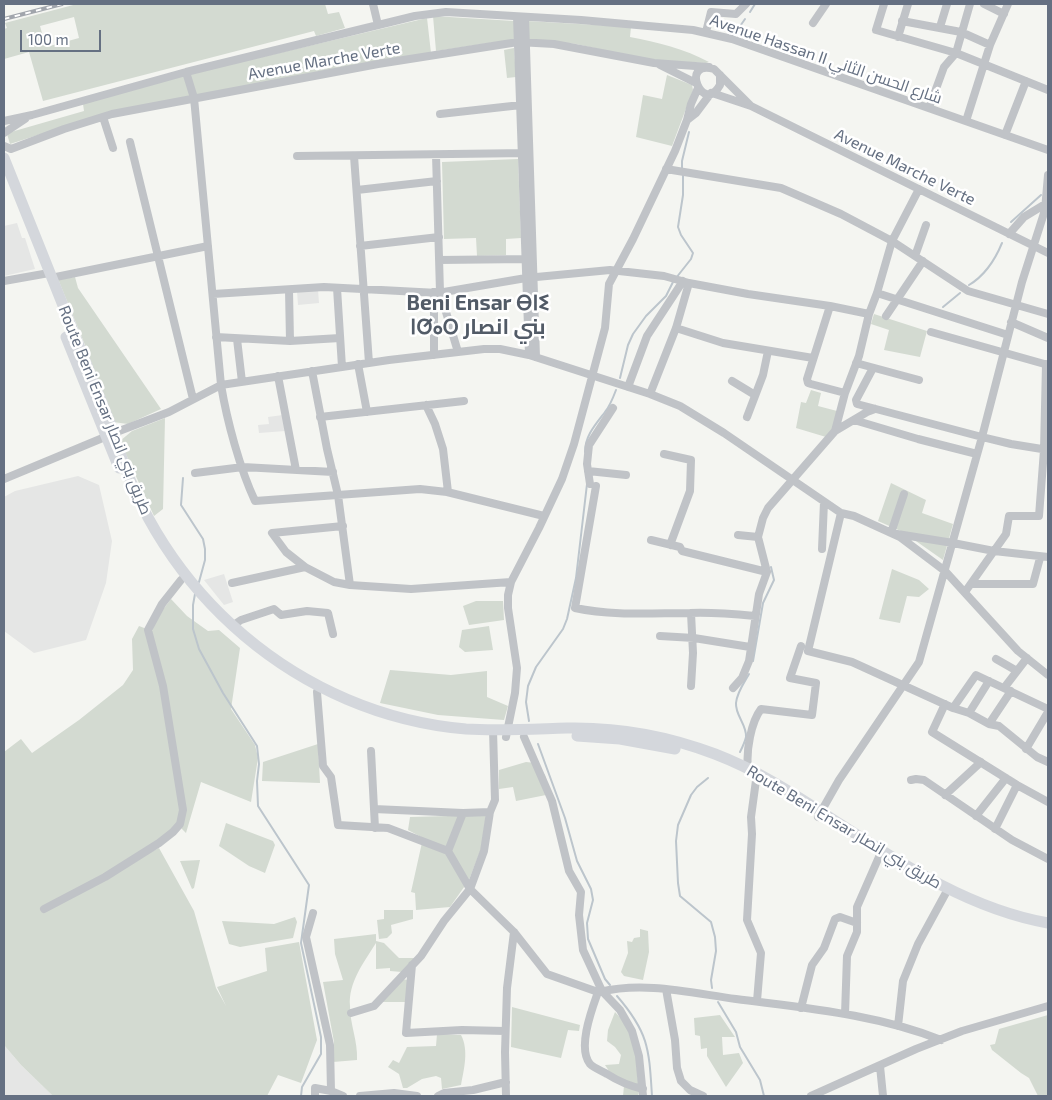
<!DOCTYPE html>
<html>
<head>
<meta charset="utf-8">
<style>
  body { margin:0 }
  #map { position:relative; width:1052px; height:1100px; overflow:hidden; background:#f4f5f1; font-family:"Exo 2",sans-serif }
  canvas { display:block }
  .frame { position:absolute; inset:0; border:5px solid #657082; pointer-events:none }
  .scale { position:absolute; left:20px; top:30px; width:81px; height:22px; box-sizing:border-box; border:2px solid #657082; border-top:0; padding-left:6px; font-size:15px; line-height:18px; white-space:nowrap; color:#657082; -webkit-text-stroke:4px #fff; paint-order:stroke }
</style>
</head>
<body>
<div id="map">
<canvas width="1052" height="1100"></canvas>
<div class="frame"></div>
<div class="scale">100 m</div>
</div>
<script>
const g = document.querySelector('canvas').getContext('2d');
g.lineJoin = 'round';
function paint(path, color) { g.fillStyle = color; g.fill(path, 'evenodd'); }
function strokePath(path, color, width, dash) { g.strokeStyle = color; g.lineWidth = width; g.lineCap = dash ? 'butt' : 'round'; g.setLineDash(dash || []); g.stroke(path); }
function drawText(font, color, halo, rows, align = 'center') {
  g.font = font + ' "Exo 2",Cairo,"Noto Sans Tifinagh",sans-serif'; g.lineWidth = 5; g.setLineDash([]); g.textBaseline = 'middle'; g.strokeStyle = halo; g.fillStyle = color; for (const [text, x, y, turn = 0] of rows) {
    g.save(); g.translate(x, y); g.rotate((+turn || 0) * Math.PI / 180); g.textAlign = isNaN(turn) ? turn : align; if (halo) g.strokeText(text, 0, 0); g.fillText(text, 0, 0); g.restore();
  }
}
paint(new Path2D(`
  M17,223L22,238H25L35,269L4,276V226Z
  M318,290L319,303L298,305L297,291Z
  M283,415L285,431L259,433L258,425L269,424L268,417Z
  M78,476L99,485L112,541L106,583L86,640L34,653L4,631V497L15,491Z
  M224,574L233,602L224,605L204,580Z
  M4,1045L21,1065L53,1096H4Z`), '#e5e6e5');
paint(new Path2D(`
  M77,4H325L328,14L339,12L345,28L316,36L314,31L43,101L29,52L4,59V29L7,28L5,23ZM74,17L79,38L46,47L40,26Z
  M433,16L514,21L516,39L436,51Z
  M427,18L431,53L196,95L190,74Z
  M527,21L631,27L630,37C657,42 685,49 709,62L706,63L654,61L576,44L527,39Z
  M514,48L516,77L507,78L504,50Z
  M185,75L191,96L100,115L10,144L7,134L11,132L84,111L83,104Z
  M667,75L692,85L693,90L672,146L636,137L643,95L662,99Z
  M518,159L521,238L506,239V255L477,256L476,238L444,239L442,162Z
  M75,277L78,288L161,409L128,424L113,422L85,345L58,279Z
  M874,314L927,331L920,357L884,350L889,330L871,324Z
  M811,390L821,393L818,406L837,411L832,430L826,437L796,428L801,402L806,403Z
  M165,418L163,509L154,516L120,441L132,431Z
  M891,483L926,500L922,513L953,524L943,560L903,532L878,521Z
  M892,569L919,580L929,589L919,597L907,596L900,623L879,619Z
  M171,599L187,616L208,631L219,630L240,648L231,709L255,745L258,758L251,802L201,782L186,833L180,827L99,878L159,848L194,911L216,988L226,1006L217,987L267,971L265,948L299,942L317,1040L301,1083L278,1075L267,1096H53L21,1065L4,1045V752L21,739L32,753L79,720L123,685L133,670L132,639L139,626L152,631L158,616Z
  M476,601H503L504,620L469,625L463,606Z
  M489,626L493,650L465,652L459,647L462,630Z
  M390,670L451,675L487,671V697L508,706L504,720L438,715L380,703Z
  M318,744L320,783L262,781L263,762Z
  M526,762L536,763L545,775L551,794L516,801L513,787L499,789V770Z
  M486,815L481,849L469,880L450,907L416,910L415,893L411,892L423,838L408,830L410,817Z
  M226,823L273,841L275,845L265,873L249,866L219,846Z
  M200,860L194,888L192,889L180,861Z
  M384,910H413V919L391,925L392,933L387,938L379,939L377,920L384,919Z
  M295,917L297,922L293,938L240,947L229,944L222,921L274,924Z
  M640,929L648,931L649,952L643,980L624,976L621,972L628,953L627,941L632,942L634,938L640,937Z
  M376,934V941L384,943L399,958H415L402,972L390,971V968L376,969V943C364,962 348,983 350,1006C350,1025 358,1041 357,1060L333,1062L334,1042L323,982L343,980L335,954L334,939Z
  M401,979L409,980L406,1002H382Z
  M512,1007L580,1025L579,1031L568,1030L561,1058L511,1047Z
  M615,1012L628,1026L635,1048L639,1091L638,1096H623L624,1086L613,1077L605,1065L619,1064L621,1055L615,1047L607,1041L608,1030Z
  M720,1015L735,1037H722L723,1055L739,1053L743,1063L726,1087L707,1056V1048L701,1049L700,1036L695,1035L694,1018Z
  M1048,1015V1096H1038L1029,1078L1021,1073L992,1050L990,1045L995,1044L999,1029Z
  M437,1034L461,1035C469,1050 464,1069 461,1085L442,1089L441,1078L436,1076L422,1079L407,1088H403L399,1074L388,1067L393,1060L399,1063L407,1047L436,1046Z`), '#d3dad1');
strokePath(new Path2D(`
  M750,12L755,4
  M736,32L745,19
  M682,168V161L689,132
  M1011,222L1041,195
  M676,278L691,259L693,253L681,235L678,227L683,195V173
  M969,285C984,276 995,260 1002,243
  M943,307L960,293
  M620,378L628,345L633,334L646,316L666,296L673,282
  M585,452C585,436 595,425 605,412C610,406 613,398 616,390
  M183,478L181,505L203,539L205,549V560L199,582
  M195,594L193,605V629L199,649L223,693L257,746L259,764L257,781L258,806L309,885L301,943L321,1037V1054L302,1087L301,1096
  M753,661L763,603L774,580L771,567
  M529,721L526,702L528,686L536,667L563,629L567,619L576,578L587,484
  M538,744L565,818L577,861L591,889L593,900L587,923L588,939L605,979L610,985
  M740,752C742,748 745,742 746,737C747,725 735,715 736,703C737,692 744,683 749,674
  M708,778L697,787L691,795L678,825L676,841L678,883L680,896L711,922L715,937L716,951L711,980L712,988
  M617,996C649,1033 649,1049 652,1096
  M718,1002L736,1032L740,1047L760,1080L764,1096`), '#bcc5cc', 2);
strokePath(new Path2D(`
  M373,4L378,25
  M884,4L876,30L956,53L1048,90
  M984,4L1004,14
  M517,17L529,355
  M525,17L536,357
  M902,21L961,32L990,45
  M813,23L826,4
  M940,27L947,4
  M706,32L711,12L736,14L746,4
  M898,37L908,4
  M660,65L696,83
  M186,72L194,98L221,385C227,421 240,469 255,501L420,489L447,492L544,516
  M720,75V85C703,116 679,59 714,69L751,106
  M698,88L691,104L687,120L696,113L711,93
  M712,93L751,106L1048,253
  M929,108L944,67L956,53L970,4
  M440,114L521,105
  M103,117L113,148
  M4,121L32,115L186,72L415,16L446,12L581,20L693,30L732,39L1048,150
  M966,121L990,45L1008,4
  M4,133L25,119
  M1005,135L1026,81
  M130,142L193,399
  M4,146L11,149L64,129L112,114L378,64L518,42L554,44L654,63L709,67
  M436,155L440,292L458,352
  M297,156L528,153
  M354,156L369,363
  M666,169L781,188L841,214L892,241L968,291L1048,314
  M357,190L437,181
  M1009,234L1024,217L1047,203
  M360,246L439,237
  M915,256L926,225
  M439,260L527,259
  M51,278L208,246
  M4,281L49,273
  M337,288L342,367
  M289,290L290,341L340,338
  M877,293L1008,335
  M213,294L324,287L438,293L526,278L610,270L664,276L689,283L748,294L830,306L807,379L808,383L811,384L845,393
  M830,306L869,314
  M886,316L923,261
  M1011,322L1048,338
  M676,328L723,343L813,358
  M931,332L1048,365
  M216,337L290,341
  M237,339L242,382
  M434,355V292
  M856,363L919,380
  M358,364L367,412
  M873,368L856,400L857,404L982,437L1011,444L1048,450
  M312,371L327,449L338,495L350,585
  M278,376L296,470
  M732,381L755,395
  M628,387L647,336L683,281
  M650,394L676,328L689,283
  M426,405L435,424L443,449L448,492
  M320,417L464,401
  M747,417L763,375L768,351
  M854,420L918,439L977,454
  M835,431L845,393L859,356L869,314L877,293L892,241L919,189
  M114,433L169,412L221,385L389,360L484,349H500L529,355L650,394L680,406L724,433L841,513L854,516L900,537L945,571L1018,651L1048,675
  M664,454L691,460L690,491L670,545
  M588,471L626,475
  M195,473L243,467L333,472
  M4,479L105,437
  M590,484L587,464L589,445L613,408
  M596,486L575,608C612,616 652,613 690,613C712,612 734,614 755,616
  M904,494L891,533L953,543L994,551L1048,557
  M841,513L808,651L852,662L953,708L969,713L989,724L999,726L1037,757L1048,762
  M738,535L758,537
  M651,540L680,547L682,551L767,572
  M822,549L824,502
  M305,567L286,552L272,533L343,526
  M232,583L305,567L334,582L350,585L411,589L511,582
  M971,584H1033L1040,558
  M965,592L1006,534L1009,516H1039L1044,450L1046,364
  M691,613L693,653L691,686
  M232,626L241,620L274,609L281,615L307,611L328,613L333,634
  M660,636L694,638L750,647
  M996,659L1017,671
  M733,688L742,678L749,661L759,594L767,572L758,537L763,518L768,508L835,431L867,412L875,409
  M1004,688L1027,658
  M317,692L323,766L331,777L338,825L388,828L448,851
  M945,704L932,732L1017,785L1048,802
  M953,708L976,675L1048,709
  M969,713L989,681
  M989,724L1011,691
  M506,737L515,693L517,668L508,608V595L511,582L539,528L562,479L574,444L605,328L609,284L633,239L675,151L687,120
  M524,737L552,801L569,871L581,892L579,915L583,950L602,991L620,1010L632,1031L639,1056L643,1096
  M1026,749L1048,712
  M371,751L375,828
  M748,768C746,751 751,722 761,709L812,715L816,683L790,678L801,646
  M911,780L916,779L924,780L1012,840L1048,859
  M945,795L981,762
  M374,809L463,813L448,851L470,889L514,932L547,974L598,992C592,1009 577,1048 590,1064C594,1068 602,1071 607,1074C618,1081 629,1086 643,1089
  M463,813L490,812
  M976,816L1006,778
  M818,817L839,780L919,662L982,437L1022,282L1045,210L1048,175
  M995,829L1017,785
  M44,909L105,877L159,843L173,832L180,824L183,810L163,686L148,630L162,604L181,580
  M313,913L306,937L330,1045L331,1091
  M412,965L406,1033L462,1030L505,1031
  M666,989L675,1040L677,1068L681,1081L690,1090L703,1096
  M600,992C644,981 691,993 736,999C804,1008 876,1014 941,1040
  M757,1001L761,953L747,920L752,834L751,817L757,773
  M801,1008L812,965L824,948L835,919L840,917L857,923
  M351,1013L374,1006L421,956L444,921L470,889L484,851L490,812L495,800L493,730
  M845,1014L847,956L857,932V907L882,850
  M898,1026L903,981L918,944L948,889
  M880,1066L883,1096
  M315,1096V1088L331,1091L343,1096
  M360,1096L394,1093L417,1096
  M438,1096L444,1093L473,1090L506,1082
  M506,1096L505,1052L507,988L514,932
  M811,1096L916,1049L962,1031L1048,1006`), '#c0c3c7', 8);
strokePath(new Path2D(`
  M4,158L114,433C158,593 300,715 466,729C499,731 533,729 567,728C617,727 668,736 715,754C754,769 788,790 823,813C893,858 964,908 1048,923
  M66,337L119,468
  M577,736L620,739L675,749`), '#d4d7dc', 11);
const rail = new Path2D(`
  M4,19L62,4`);
strokePath(rail, '#a1a5ac', 4);
strokePath(rail, '#fff', 2, [5.5]);
drawText('16px', '#657082', '#fff', [
  ["Avenue Hassan II شارع الحسن الثاني",826,59,19],
  ["Avenue Marche Verte",324,61,-10],
  ["Avenue Marche Verte",905,167,26],
  ["Route Beni Ensar طريق بني انصار",105,410,68],
  ["Route Beni Ensar طريق بني انصار",844,827,31]
]);
drawText('bold 21px', '#525b67', '#fff', [
  ["Beni Ensar ⴱⵏⵉ",478,303],
  ["ⵏⵚⴰⵔ بني انصار",478,327]
]);
</script>
</body>
</html>
